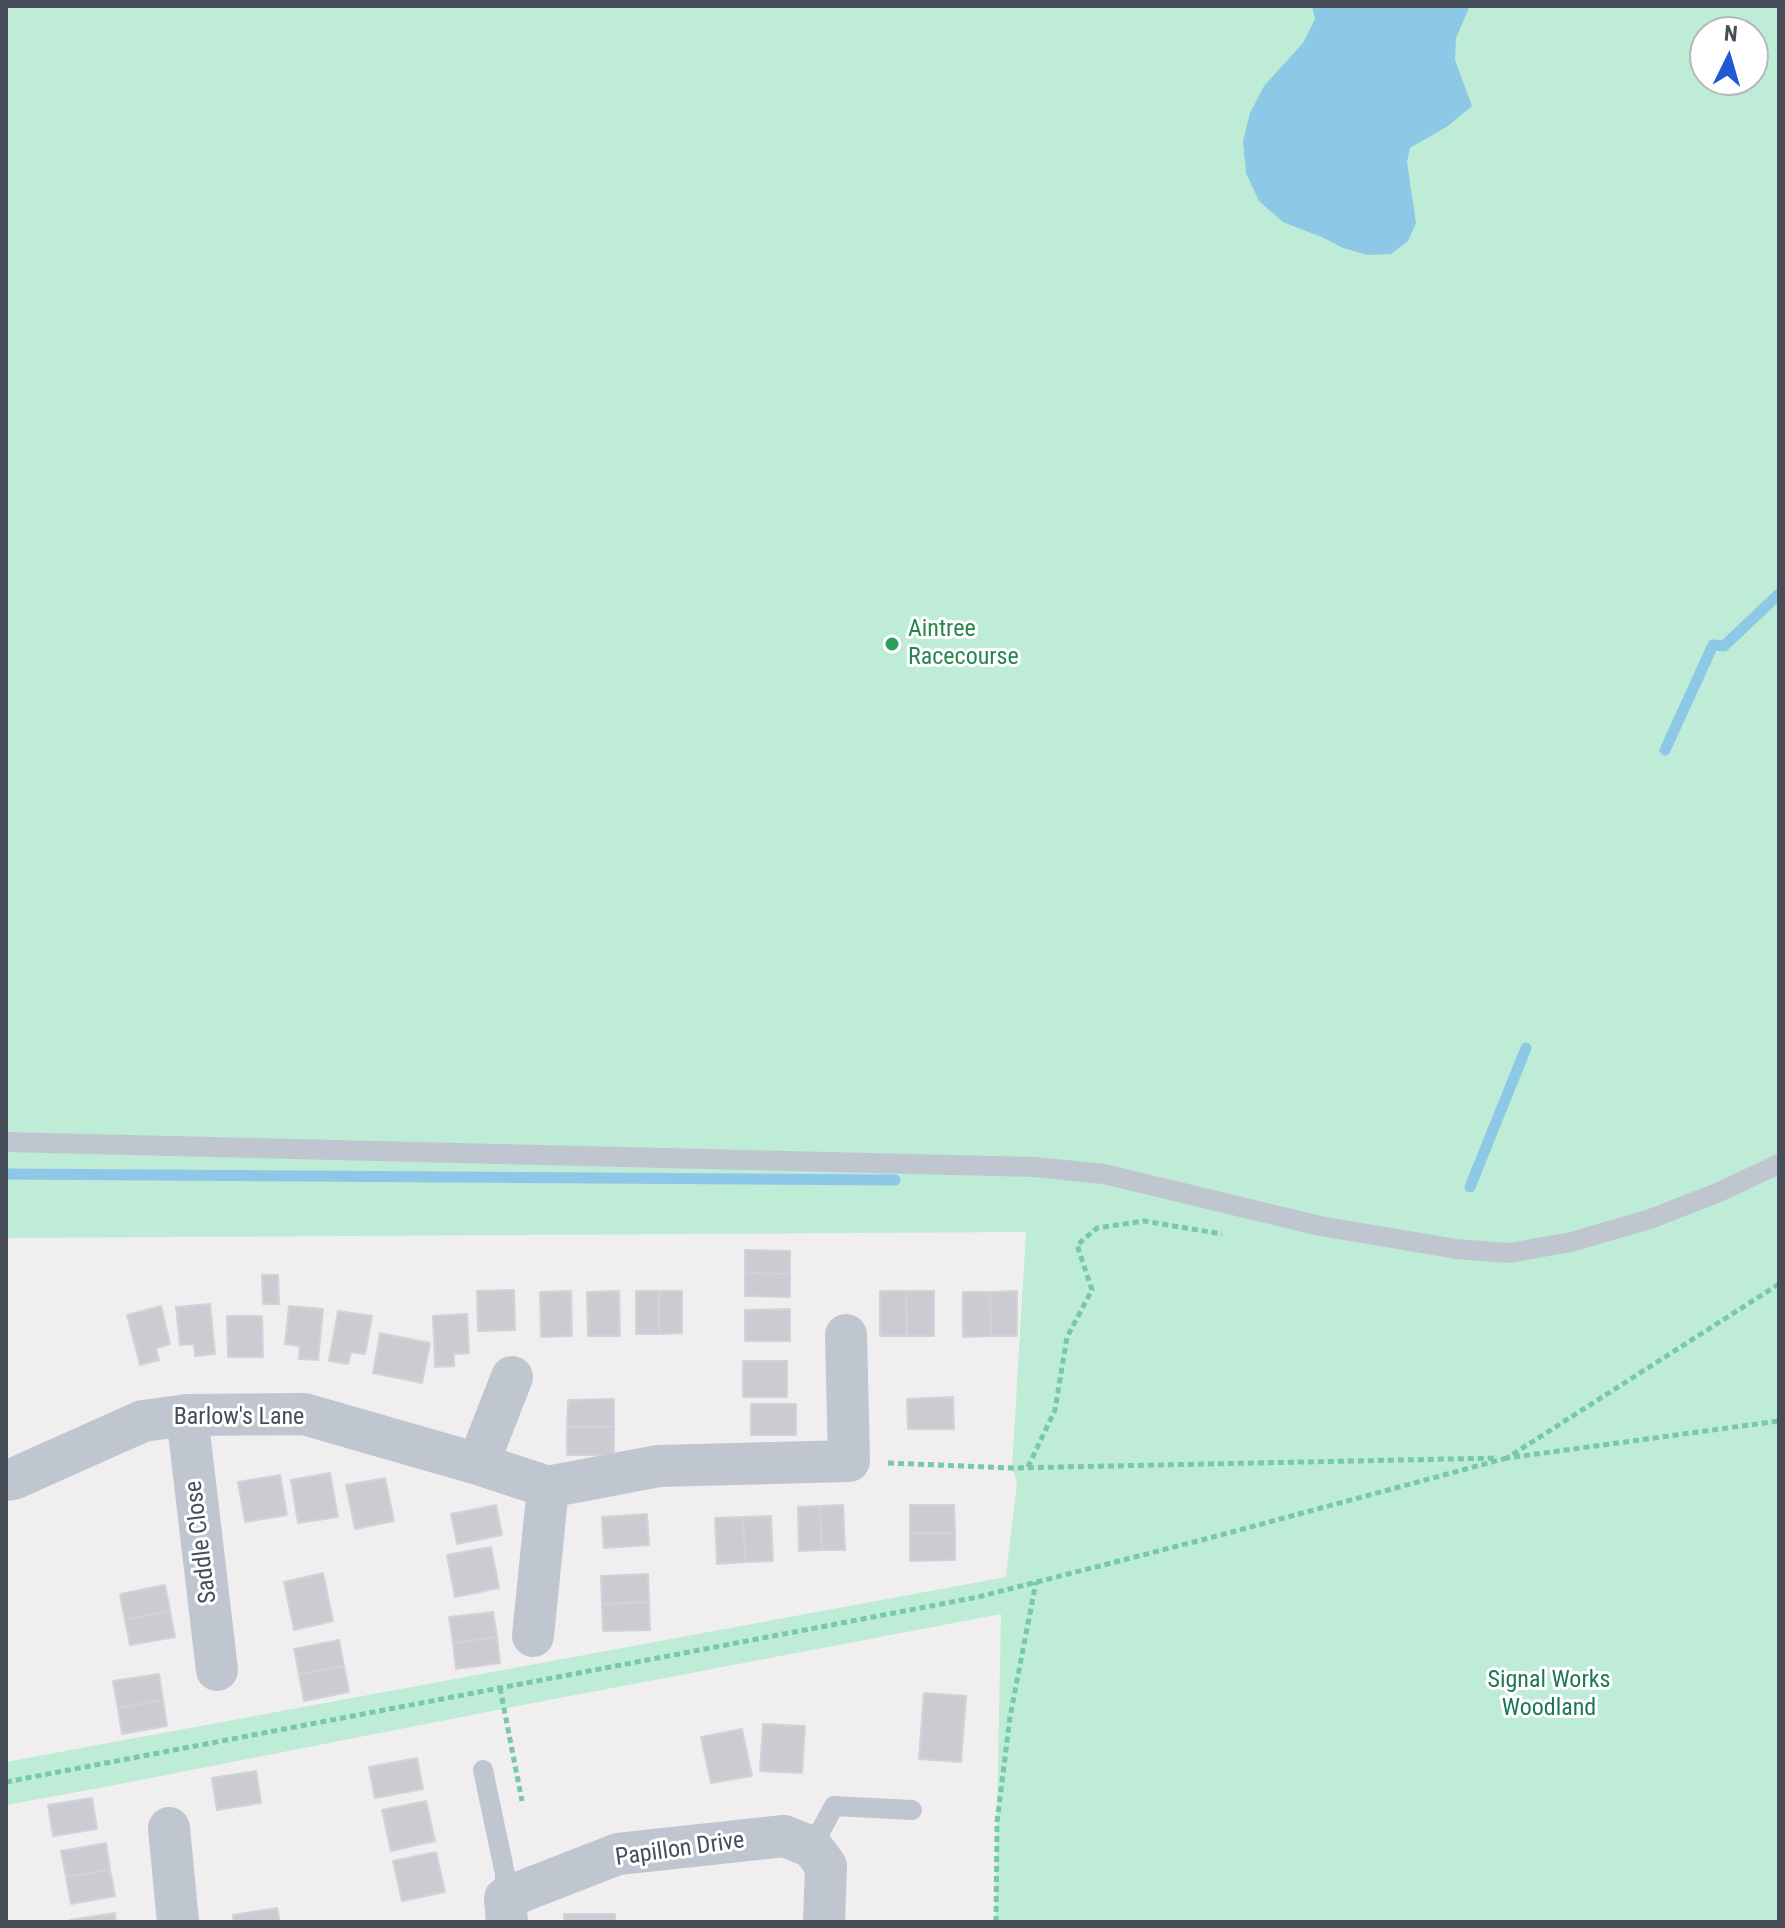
<!DOCTYPE html>
<html>
<head>
<meta charset="utf-8">
<style>
  body { margin:0 }
  #map { position:relative; width:1785px; height:1928px; overflow:hidden; background:#f0eeee; font-family:"Roboto Condensed",sans-serif }
  canvas { display:block }
  .frame { position:absolute; inset:0; border:8px solid #474e5a; pointer-events:none }
  .north { position:absolute; left:1689px; top:16px; width:80px; height:80px; box-sizing:border-box; background:#fff; border:2px solid #b5b8bd; border-radius:50%; rotate:5deg; font-size:22px; font-weight:700; line-height:32px; text-align:center; color:#474e5a }
  .north::after { content:''; display:block; margin:auto; width:28px; height:36px; background:#2358d5; clip-path:polygon(50% 0,100% 100%,50% 72%,0 100%) }
</style>
</head>
<body>
<div id="map">
<canvas width="1785" height="1928"></canvas>
<div class="frame"></div>
<div class="north">N</div>
</div>
<script>
const g = document.querySelector('canvas').getContext('2d');
g.lineJoin = 'round';
function paint(path, color) { g.fillStyle = color; g.fill(path, 'evenodd'); }
function strokePath(path, color, width, dash) { g.strokeStyle = color; g.lineWidth = width; g.lineCap = dash ? 'butt' : 'round'; g.setLineDash(dash || []); g.stroke(path); }
function drawText(font, color, halo, rows, align = 'center') {
  g.font = font + ' "Roboto Condensed",sans-serif'; g.lineWidth = 6; g.setLineDash([]); g.textBaseline = 'middle'; g.strokeStyle = halo; g.fillStyle = color; for (const [text, x, y, turn = 0] of rows) {
    g.save(); g.translate(x, y); g.rotate((+turn || 0) * Math.PI / 180); g.textAlign = isNaN(turn) ? turn : align; if (halo) g.strokeText(text, 0, 0); g.fillText(text, 0, 0); g.restore();
  }
}
paint(new Path2D(`
  M6,6H1779V1922H995L1001,1614L507,1708L115,1785L6,1805V1762L1006,1577L1017,1482L1012,1468L1026,1232L6,1238ZM1705,32H1753V80H1705Z`), '#beecd6');
paint(new Path2D(`
  M1312,6H1470L1456,38L1455,60L1472,106L1448,126L1410,148L1407,162L1416,223L1408,241L1391,254L1368,255L1343,248L1324,238L1283,222L1259,201L1246,173L1243,141L1250,113L1264,86L1303,43L1315,19Z`), '#8dc8e6');
strokePath(new Path2D(`
  M1665,750L1713,645L1724,646L1779,594
  M6,1174L895,1180
  M1470,1187L1526,1048`), '#8dc8e6', 11);
const building = new Path2D(`
  M745,1250L790,1251V1274L745,1273Z
  M745,1273L790,1274V1297L745,1296Z
  M262,1275H278L279,1304H263Z
  M514,1290L515,1330L478,1331L477,1291Z
  M571,1291L572,1336L541,1337L540,1292Z
  M619,1291L620,1336H588L587,1292Z
  M636,1291H659V1334H636Z
  M659,1291H682V1333L659,1334Z
  M880,1291H906L907,1336H880Z
  M906,1291H934V1336H907Z
  M1017,1291V1336H991L990,1292Z
  M963,1292H990L991,1336L963,1337Z
  M210,1304L215,1354L195,1356L194,1344L180,1345L176,1307Z
  M161,1306L170,1344L156,1348L159,1360L140,1365L127,1315Z
  M289,1306L323,1309L318,1360L299,1359L300,1346L285,1344Z
  M790,1309V1341H745V1310Z
  M338,1311L372,1316L365,1354L351,1352L348,1364L329,1361Z
  M467,1314L469,1353L454,1354V1366L435,1367L433,1316Z
  M227,1316H262L263,1357H228Z
  M380,1333L430,1343L422,1383L373,1373Z
  M743,1361H787V1397H743Z
  M953,1397L954,1429H908L907,1399Z
  M614,1399V1427H567L568,1400Z
  M751,1404H796V1435H751Z
  M567,1427H614V1455H567Z
  M330,1473L338,1517L298,1523L291,1480Z
  M280,1475L287,1515L245,1522L238,1482Z
  M385,1478L394,1521L355,1529L346,1485Z
  M496,1505L502,1535L457,1544L451,1514Z
  M843,1505L845,1550H822L820,1506Z
  M910,1505H954L955,1533H910Z
  M820,1506L822,1550L799,1551L798,1507Z
  M647,1514L649,1545L604,1548L602,1517Z
  M771,1516L773,1561L745,1562L743,1517Z
  M743,1517L745,1562L717,1564L715,1518Z
  M910,1533H955V1560L910,1561Z
  M491,1547L499,1588L455,1597L447,1555Z
  M323,1573L333,1621L294,1630L284,1582Z
  M648,1574L649,1602L602,1604L601,1576Z
  M165,1585L170,1611L125,1620L120,1594Z
  M649,1602L650,1630L603,1631L602,1604Z
  M170,1611L175,1637L130,1645L125,1620Z
  M493,1612L497,1637L453,1643L449,1617Z
  M497,1637L500,1663L456,1669L453,1643Z
  M339,1640L344,1666L299,1674L294,1649Z
  M344,1666L349,1692L304,1701L299,1674Z
  M159,1674L163,1700L118,1708L113,1681Z
  M924,1693L966,1696L961,1762L919,1759Z
  M163,1700L167,1726L122,1734L118,1708Z
  M763,1724L805,1726L802,1773L760,1771Z
  M742,1729L752,1776L711,1783L701,1737Z
  M417,1758L423,1789L375,1798L369,1767Z
  M256,1771L261,1803L217,1810L212,1778Z
  M92,1798L97,1829L53,1836L48,1805Z
  M426,1801L435,1841L391,1851L382,1810Z
  M106,1843L110,1870L66,1877L61,1851Z
  M436,1852L445,1892L402,1901L393,1861Z
  M110,1870L115,1896L71,1904L66,1877Z
  M277,1908L280,1922H234L233,1915Z
  M115,1913L116,1922H71L70,1920Z
  M564,1914H615V1922H564Z`);
paint(building, '#cbccd2');
strokePath(building, '#d2d3d9', 2);
strokePath(new Path2D(`
  M1779,1284L1507,1458L1779,1421
  M888,1463L1012,1468L1498,1458
  M1028,1467L1055,1410L1067,1337L1092,1290L1077,1245L1097,1228L1144,1221L1222,1234
  M500,1688L522,1801
  M6,1782L978,1597L1217,1536L1507,1458
  M996,1922L997,1822L1010,1717L1036,1582`), '#78c8ab', 5, [6, 4]);
strokePath(new Path2D(`
  M6,1142L1035,1167L1104,1174L1320,1226L1456,1249L1509,1253L1571,1242L1650,1219L1717,1193L1779,1164
  M483,1770L505,1874V1898
  M812,1847L834,1806L912,1810`), '#bfc6cf', 20);
strokePath(new Path2D(`
  M187,1415L217,1670
  M478,1464L512,1377
  M6,1480L13,1479L143,1421L187,1415L304,1414L478,1464L548,1487L658,1466L849,1461L846,1335
  M533,1636L548,1487
  M169,1828L178,1922
  M507,1922L505,1898L618,1854L784,1836L812,1847L826,1866L824,1922`), '#bfc6cf', 42);
for (const [x, y, r, color] of [
  [892,644,8,"#2e9e5b"]
]) { const dot = new Path2D(); dot.arc(x, y, r, 0, 2 * Math.PI); g.fillStyle = color; g.fill(dot); strokePath(dot, '#fff', 3); }
drawText('24px', '#27864d', '#fff', [
  ["Aintree",908,630],
  ["Racecourse",908,658]
], 'left');
drawText('24px', '#474e5a', '#fff', [
  ["Barlow's Lane",239,1418],
  ["Saddle Close",202,1542,-97],
  ["Papillon Drive",680,1850,-8]
]);
drawText('24px', '#1c7756', '#fff', [
  ["Signal Works",1549,1681],
  ["Woodland",1549,1709]
]);
</script>
</body>
</html>
